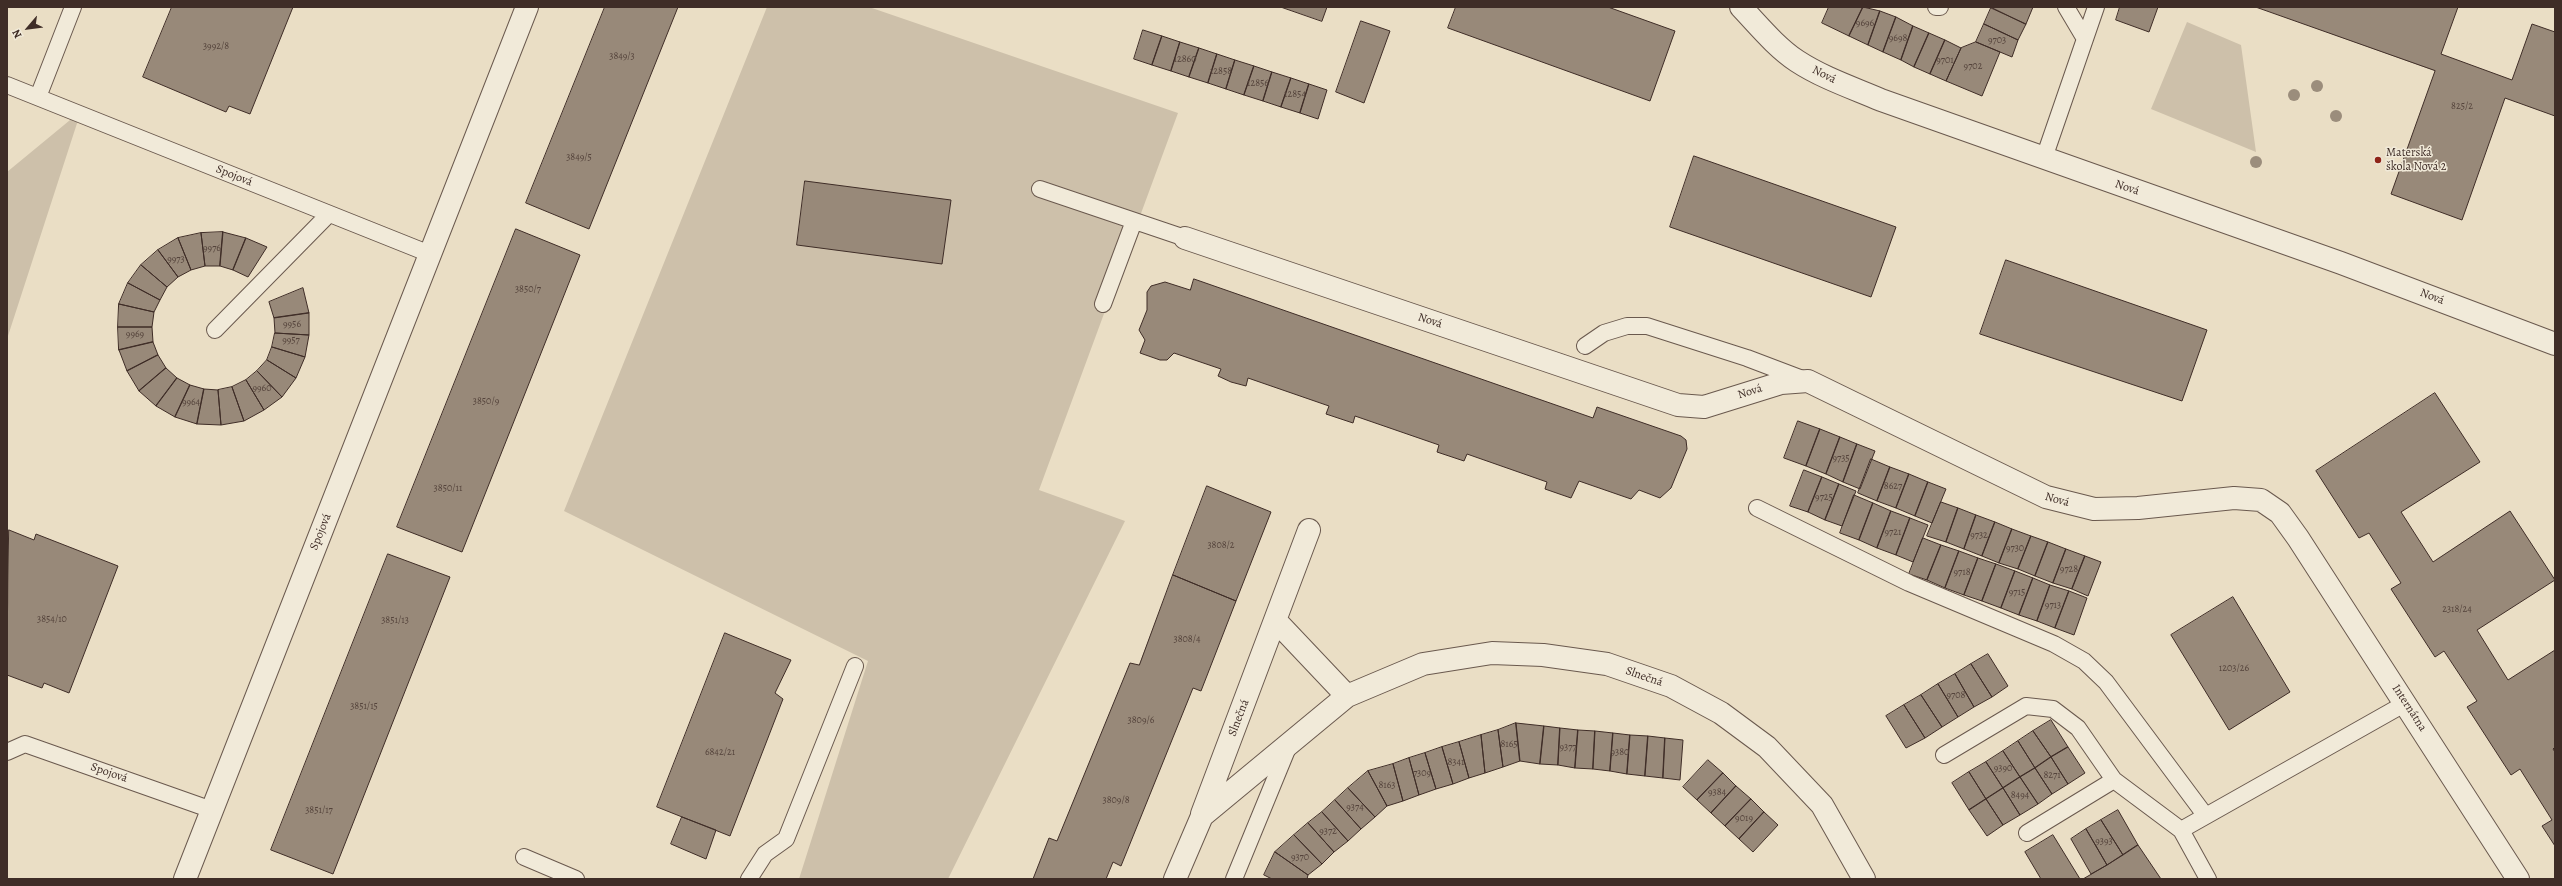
<!DOCTYPE html>
<html>
<head>
<meta charset="utf-8">
<style>
  body { margin:0 }
  #map { position:relative; width:2562px; height:886px; overflow:hidden; background:#eadec5; font-family:Alegreya,serif }
  canvas { display:block }
  .frame { position:absolute; inset:0; border:8px solid #3f2d27; pointer-events:none }
  .north { position:absolute; left:8px; top:8px; width:40px; height:40px; -webkit-text-stroke:3px #f1ead9; paint-order:stroke; rotate:242deg; font-size:11px; font-weight:700; line-height:16px; text-align:center; color:#3f2d27 }
  .north::after { content:''; display:block; margin:auto; width:14px; height:18px; background:#3f2d27; clip-path:polygon(50% 0,100% 100%,50% 72%,0 100%) }
</style>
</head>
<body>
<div id="map">
<canvas width="2562" height="886"></canvas>
<div class="frame"></div>
<div class="north">N</div>
</div>
<script>
const g = document.querySelector('canvas').getContext('2d');
g.lineJoin = 'round';
function paint(path, color) { g.fillStyle = color; g.fill(path, 'evenodd'); }
function strokePath(path, color, width, dash) { g.strokeStyle = color; g.lineWidth = width; g.lineCap = dash ? 'butt' : 'round'; g.setLineDash(dash || []); g.stroke(path); }
function drawText(font, color, halo, rows, align = 'center') {
  g.font = font + ' Alegreya,serif'; g.lineWidth = 3; g.setLineDash([]); g.textBaseline = 'middle'; g.strokeStyle = halo; g.fillStyle = color; for (const [text, x, y, turn = 0] of rows) {
    g.save(); g.translate(x, y); g.rotate((+turn || 0) * Math.PI / 180); g.textAlign = isNaN(turn) ? turn : align; if (halo) g.strokeText(text, 0, 0); g.fillText(text, 0, 0); g.restore();
  }
}
paint(new Path2D(`
  M767,7H869L1178,113L1039,490L1125,521L948,879H799L868,661L564,511Z
  M2187,22L2241,45L2256,152L2151,109Z
  M81,111L7,339V172Z`), '#cdc0aa');
const building = new Path2D(`
  M172,7H293L250,114L229,106L226,112L143,77Z
  M605,7H678L589,229L526,203Z
  M1281,7H1327L1322,21Z
  M1456,7H1608L1675,31L1650,101L1448,28Z
  M1829,7H1863L1849,36L1822,23Z
  M1863,7L1880,11L1868,45L1849,36Z
  M1991,7H2033L2026,24Z
  M2120,7H2158L2149,32L2116,20Z
  M2256,7H2458L2441,54L2512,80L2532,24L2555,32V116L2505,98L2462,220L2391,194L2435,71Z
  M1991,8L2026,24L2018,40L1984,24Z
  M1880,11L1896,17L1883,52L1868,45Z
  M1896,17L1913,26L1901,60L1883,52Z
  M1361,21L1390,31L1364,103L1336,92Z
  M1984,24L2018,40L2012,57L1976,42Z
  M1913,26L1929,33L1914,67L1901,60Z
  M1143,30L1162,36L1152,65L1134,59Z
  M1929,33L1945,40L1930,74L1914,67Z
  M1162,36L1180,42L1171,71L1152,65Z
  M1945,40L1961,48L1946,81L1930,74Z
  M1180,42L1199,48L1189,77L1171,71Z
  M1976,42L2000,52L1982,96L1946,81L1961,48Z
  M1199,48L1217,54L1208,83L1189,77Z
  M1217,54L1235,60L1226,89L1208,83Z
  M1235,60L1254,66L1244,95L1226,89Z
  M1254,66L1272,72L1263,101L1244,95Z
  M1272,72L1291,78L1281,107L1263,101Z
  M1291,78L1309,84L1300,113L1281,107Z
  M1309,84L1327,90L1318,119L1300,113Z
  M1694,156L1896,227L1871,297L1670,227Z
  M805,181L951,200L942,264L797,245Z
  M516,229L580,255L462,552L397,527Z
  M223,232L246,238L233,270L220,266Z
  M223,232L220,266H205L201,233Z
  M201,233L205,266L191,270L178,238Z
  M178,238L191,270L178,277L158,250Z
  M246,238L267,247L248,277L233,270Z
  M158,250L178,277L167,287L141,265Z
  M2006,260L2207,330L2182,401L1980,334Z
  M141,265L167,287L160,300L128,283Z
  M1194,279L1593,418L1597,407L1681,436L1686,440L1687,449L1671,488L1660,498L1639,490L1631,499L1579,481L1571,498L1545,489L1547,482L1467,454L1464,461L1437,452L1439,445L1355,416L1353,423L1326,414L1329,406L1248,378L1246,386L1231,382L1218,376L1221,369L1174,353L1167,360H1160L1140,353L1145,340L1139,330L1147,310V292L1151,286L1165,282L1190,290Z
  M128,283L160,300L154,312L119,304Z
  M303,288L309,313L274,318L269,302Z
  M119,304L154,312L152,327H118Z
  M309,313V335L275,333L274,318Z
  M118,327H152L153,342L119,350Z
  M275,333L309,335L305,357L272,347Z
  M153,342L158,355L127,371L119,350Z
  M272,347L305,357L296,378L267,360Z
  M158,355L166,368L139,391L127,371Z
  M267,360L296,378L282,397L257,371Z
  M166,368L177,378L156,406L139,391Z
  M257,371L282,397L264,410L246,380Z
  M177,378L190,385L175,417L156,406Z
  M246,380L264,410L244,421L232,387Z
  M190,385L204,389L197,424L175,417Z
  M232,387L244,421L221,425L218,390Z
  M204,389L218,390L221,425L197,424Z
  M2435,393L2480,462L2401,512L2433,562L2510,511L2555,580L2477,630L2508,680L2555,650V747L2553,749L2555,752V846L2542,826L2552,820L2520,769L2511,775L2467,707L2477,701L2444,651L2435,657L2391,589L2401,583L2369,533L2359,538L2316,471Z
  M1798,421L1820,429L1806,466L1784,458Z
  M1820,429L1840,437L1826,474L1806,466Z
  M1840,437L1857,444L1843,482L1826,474Z
  M1857,444L1875,451L1860,489L1843,482Z
  M1871,459L1890,467L1877,501L1858,493Z
  M1890,467L1909,474L1896,508L1877,501Z
  M1804,470L1822,477L1808,512L1790,506Z
  M1909,474L1928,482L1915,516L1896,508Z
  M1822,477L1839,484L1825,520L1808,512Z
  M1928,482L1946,489L1932,523L1915,516Z
  M1839,484L1856,491L1842,526L1825,520Z
  M1207,486L1271,512L1236,601L1173,575Z
  M1854,495L1873,503L1859,540L1840,533Z
  M1941,502L1958,508L1946,542L1927,536Z
  M1873,503L1891,511L1877,548L1859,540Z
  M1958,508L1976,515L1964,549L1946,542Z
  M1891,511L1910,518L1896,555L1877,548Z
  M1976,515L1995,522L1982,556L1964,549Z
  M1910,518L1928,525L1913,562L1896,555Z
  M1995,522L2012,529L1999,563L1982,556Z
  M2012,529L2031,536L2018,569L1999,563Z
  M9,530L34,540L36,534L118,566L69,693L44,683L42,688L7,675Z
  M2031,536L2048,542L2035,576L2018,569Z
  M1923,538L1941,545L1927,580L1909,574Z
  M2048,542L2066,549L2053,583L2035,576Z
  M1941,545L1959,551L1945,588L1927,580Z
  M2066,549L2085,556L2072,589L2053,583Z
  M1959,551L1978,558L1964,595L1945,588Z
  M388,554L450,577L333,874L271,850Z
  M2085,556L2101,562L2088,596L2072,589Z
  M1978,558L1996,564L1982,601L1964,595Z
  M1996,564L2015,571L2001,608L1982,601Z
  M2015,571L2033,578L2019,615L2001,608Z
  M1173,575L1236,601L1201,691L1193,688L1121,866L1113,862L1106,879H1033L1049,838L1057,841L1130,663L1139,665Z
  M2033,578L2050,585L2037,621L2019,615Z
  M2050,585L2069,591L2055,628L2037,621Z
  M2069,591L2087,598L2074,635L2055,628Z
  M2233,597L2290,692L2229,730L2171,635Z
  M725,633L791,660L775,693L783,699L730,836L657,807Z
  M1988,654L2008,686L1992,697L1971,664Z
  M1971,664L1992,697L1974,707L1955,674Z
  M1955,674L1974,707L1958,717L1938,684Z
  M1938,684L1958,717L1942,727L1921,695Z
  M1921,695L1942,727L1925,738L1904,705Z
  M1904,705L1925,738L1906,748L1886,716Z
  M2051,720L2068,747L2051,757L2033,731Z
  M1516,723L1520,761L1503,767L1498,730Z
  M1516,723L1544,726L1540,764L1520,761Z
  M1544,726L1560,728L1558,765L1540,764Z
  M1560,728L1578,730L1575,768L1558,765Z
  M1498,730L1503,767L1485,773L1481,735Z
  M1578,730L1595,731L1593,769L1575,768Z
  M1595,731L1613,733L1610,771L1593,769Z
  M2033,731L2051,757L2035,768L2018,741Z
  M1613,733L1630,735L1627,774L1610,771Z
  M1481,735L1485,773L1469,778L1459,742Z
  M1630,735L1648,736L1645,776L1627,774Z
  M1648,736L1665,738L1663,778L1645,776Z
  M1665,738L1683,740L1680,780L1663,778Z
  M2018,741L2035,768L2020,777L2003,751Z
  M1459,742L1469,778L1453,784L1442,747Z
  M1442,747L1453,784L1436,789L1425,753Z
  M2068,747L2085,773L2068,784L2051,757Z
  M2003,751L2020,777L2003,788L1986,762Z
  M1425,753L1436,789L1419,795L1409,758Z
  M2051,757L2068,784L2052,794L2035,768Z
  M1409,758L1419,795L1403,801L1393,764Z
  M1708,760L1723,773L1697,800L1683,787Z
  M1986,762L2003,788L1986,799L1969,772Z
  M1393,764L1403,801L1387,806L1368,771Z
  M2035,768L2052,794L2038,804L2020,777Z
  M1368,771L1387,806L1375,817L1348,788Z
  M1969,772L1986,799L1969,810L1952,783Z
  M1723,773L1736,786L1711,813L1697,800Z
  M2020,777L2038,804L2020,815L2003,788Z
  M1736,786L1751,799L1725,826L1711,813Z
  M1348,788L1375,817L1361,829L1335,800Z
  M2003,788L2020,815L2003,825L1986,799Z
  M1751,799L1764,812L1739,839L1725,826Z
  M1986,799L2003,825L1987,836L1969,810Z
  M1335,800L1361,829L1348,841L1322,812Z
  M2118,810L2138,845L2123,855L2101,820Z
  M1322,812L1348,841L1334,852L1308,823Z
  M1764,812L1778,825L1753,852L1739,839Z
  M682,817L716,830L706,859L671,844Z
  M2101,820L2123,855L2107,865L2086,829Z
  M1308,823L1334,852L1322,864L1294,835Z
  M2086,829L2107,865L2091,874L2071,839Z
  M1294,835L1322,864L1308,875L1275,852Z
  M2053,835L2080,879H2041L2025,852Z
  M2138,845L2161,879H2083L2107,865Z
  M1275,852L1308,875L1307,879H1272L1264,875Z`);
paint(building, '#988979');
strokePath(building, '#3f2d27', 1);
const lane = new Path2D(`
  M1936,7H1940
  M2066,7L2085,39
  M7,85L430,254
  M38,97L73,7
  M2044,158L2096,7
  M1040,189L1185,238
  M1103,304L1134,221
  M215,330L329,214
  M1585,346L1604,333L1627,326H1647L1747,358L1805,380
  M1757,508L1909,583L2054,644L2084,661L2106,682L2205,815
  M7,752L25,744L212,810
  M1944,755L2026,706L2053,709L2078,728L2114,780
  M2027,833L2114,780L2181,830
  M524,857L576,879
  M749,879L765,854L786,839L855,666
  M1234,879L1289,745
  M2208,879L2181,830L2406,703`);
const street = new Path2D(`
  M1741,7C1759,26 1776,47 1797,61C1823,78 1853,88 1881,100L2341,263L2555,344
  M1185,238L1678,405L1704,407L1781,383L1808,381L2046,497L2094,509L2138,508L2234,498L2261,500L2280,513L2298,538L2518,879
  M1276,621L1347,696
  M1202,814L1309,530
  M185,879L527,7
  M1175,879L1202,816L1347,696L1423,664L1492,653L1543,655L1607,664L1671,686L1721,713L1767,747L1822,805L1864,879`);
strokePath(lane, '#6a594e', 18);
strokePath(street, '#6a594e', 24);
strokePath(lane, '#f1ead9', 16);
strokePath(street, '#f1ead9', 22);
g.fillStyle = '#9b8d7c';
for (const [x, y] of [
  [2317,86],
  [2294,95],
  [2336,116],
  [2256,162]
]) { g.beginPath(); g.arc(x, y, 6, 0, 2 * Math.PI); g.fill(); }
for (const [x, y, r, color] of [
  [2378,160,4,"#8f2418"]
]) { const dot = new Path2D(); dot.arc(x, y, r, 0, 2 * Math.PI); g.fillStyle = color; g.fill(dot); strokePath(dot, '#f1ead9', 1.5); }
drawText('10px', '#55443c', null, [
  ["9696",1865,24],
  ["9698",1898,39],
  ["9703",1997,41],
  ["3992/8",216,47],
  ["3849/3",622,57],
  ["12860",1185,60],
  ["9701",1945,61],
  ["9702",1973,67],
  ["12858",1221,72],
  ["12856",1258,84],
  ["12854",1295,95],
  ["825/2",2462,107],
  ["3849/5",579,158],
  ["9976",212,249],
  ["9973",176,260],
  ["3850/7",528,290],
  ["9956",292,325],
  ["9969",135,335],
  ["9957",291,341],
  ["9960",262,389],
  ["3850/9",486,402],
  ["9964",191,403],
  ["9735",1841,459],
  ["8627",1893,487],
  ["3850/11",448,489],
  ["9725",1824,498],
  ["9721",1893,533],
  ["9732",1979,536],
  ["3808/2",1221,546],
  ["9730",2015,549],
  ["9728",2069,570],
  ["9718",1962,573],
  ["9715",2017,593],
  ["9713",2053,606],
  ["2318/24",2457,610],
  ["3854/10",52,620],
  ["3851/13",395,621],
  ["3808/4",1187,640],
  ["1203/26",2234,669],
  ["9708",1956,696],
  ["3851/15",364,707],
  ["3809/6",1141,721],
  ["8165",1509,745],
  ["9377",1568,748],
  ["6842/21",720,753],
  ["9380",1620,753],
  ["8341",1456,763],
  ["9390",2003,769],
  ["7309",1422,774],
  ["8271",2052,776],
  ["8163",1387,786],
  ["9384",1717,793],
  ["8494",2020,796],
  ["3809/8",1116,801],
  ["9374",1355,808],
  ["3851/17",319,811],
  ["9019",1744,819],
  ["9372",1328,832],
  ["9393",2104,842],
  ["9370",1300,858]
]);
drawText('12px', '#3f2d27', '#f1ead9', [
  ["Nová",1824,75,27],
  ["Spojová",234,176,22],
  ["Nová",2127,188,19],
  ["Nová",2432,297,21],
  ["Nová",1430,321,18],
  ["Nová",1750,392,-17],
  ["Nová",2057,500,16],
  ["Spojová",321,532,-68],
  ["Slnečná",1644,677,19],
  ["Internátna",2409,708,57],
  ["Slnečná",1239,718,-69],
  ["Spojová",109,773,19]
]);
drawText('12px', '#3f2d27', '#f1ead9', [
  ["Materská",2386,153],
  ["škola Nová 2",2386,167]
], 'left');
</script>
</body>
</html>
